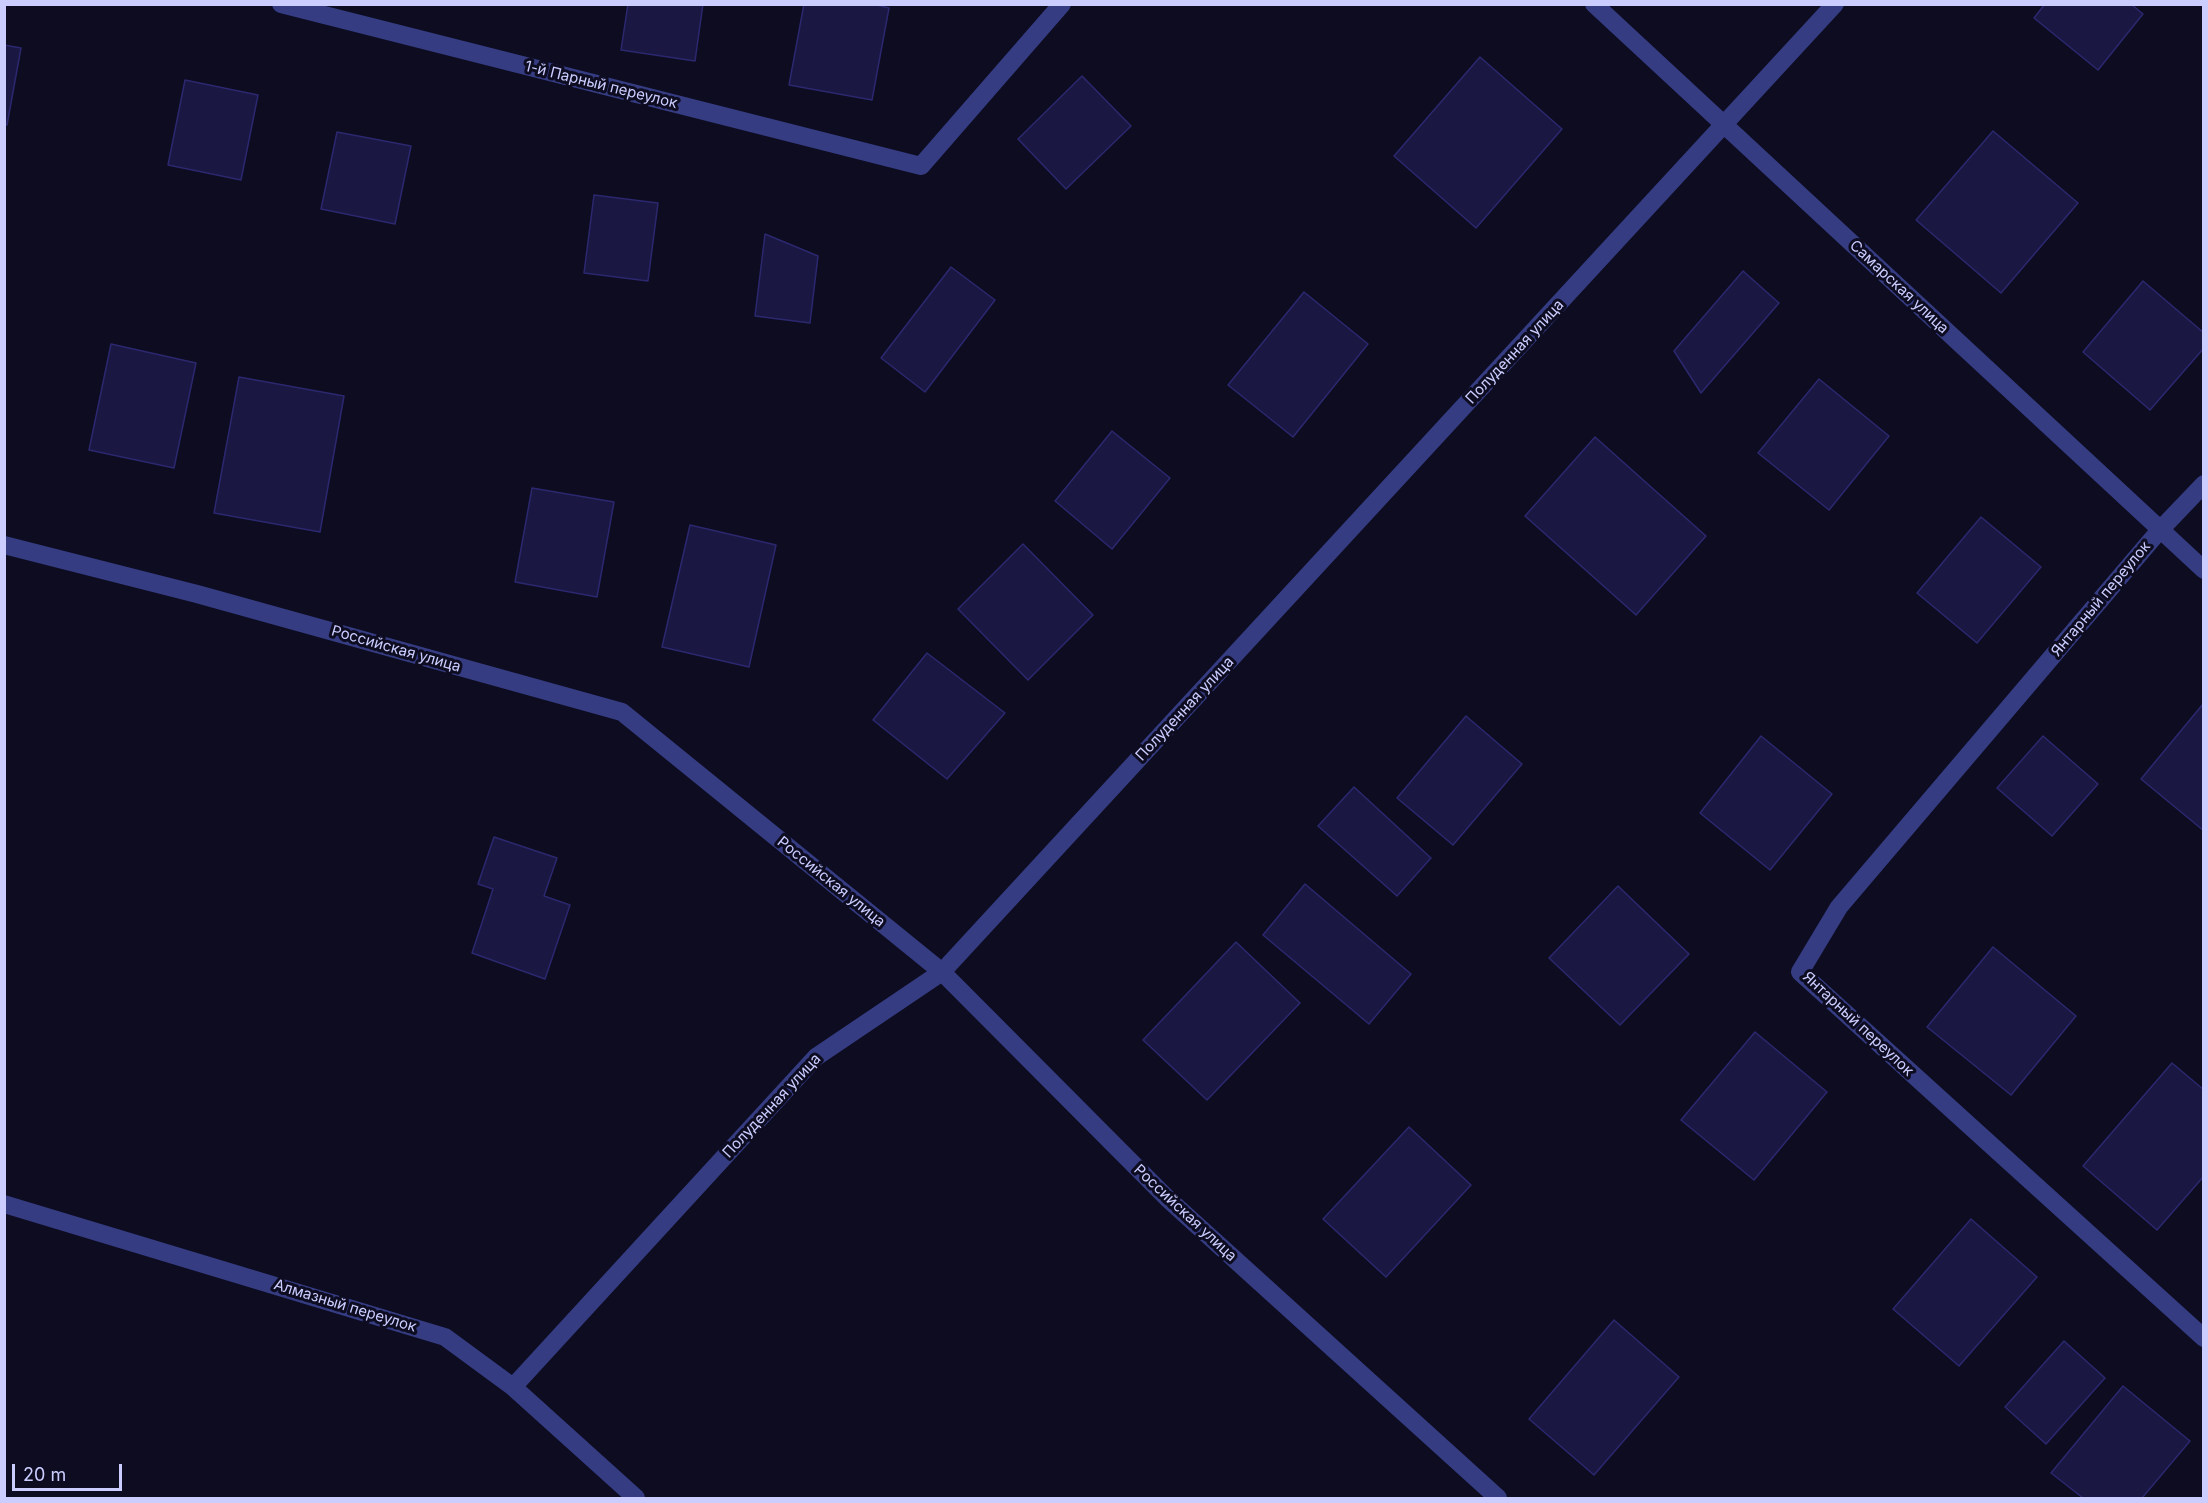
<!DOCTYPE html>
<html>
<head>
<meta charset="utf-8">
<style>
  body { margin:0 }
  #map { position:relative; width:2208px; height:1503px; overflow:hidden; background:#0d0c21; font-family:Inter,sans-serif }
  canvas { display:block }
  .frame { position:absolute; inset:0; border:6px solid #cbcdff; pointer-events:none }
  .scale { position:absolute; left:12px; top:1464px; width:110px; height:27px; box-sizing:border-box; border:3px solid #cbcdff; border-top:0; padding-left:8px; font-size:18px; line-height:21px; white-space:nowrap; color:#cbcdff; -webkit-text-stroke:4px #0d0c21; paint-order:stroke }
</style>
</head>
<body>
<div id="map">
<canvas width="2208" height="1503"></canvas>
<div class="frame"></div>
<div class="scale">20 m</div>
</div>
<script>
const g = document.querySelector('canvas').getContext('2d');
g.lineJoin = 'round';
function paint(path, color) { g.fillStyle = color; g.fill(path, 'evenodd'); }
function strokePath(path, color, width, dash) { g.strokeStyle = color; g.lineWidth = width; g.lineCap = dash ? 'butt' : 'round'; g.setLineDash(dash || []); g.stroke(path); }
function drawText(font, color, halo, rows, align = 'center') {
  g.font = font + ' Inter,sans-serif'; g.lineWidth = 6; g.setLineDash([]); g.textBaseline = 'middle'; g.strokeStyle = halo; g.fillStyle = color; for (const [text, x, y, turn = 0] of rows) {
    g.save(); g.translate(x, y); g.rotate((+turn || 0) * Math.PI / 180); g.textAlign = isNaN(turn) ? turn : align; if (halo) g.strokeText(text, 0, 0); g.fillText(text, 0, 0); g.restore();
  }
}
const building = new Path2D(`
  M628,4H703L695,61L621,50Z
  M804,4H873L889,8L872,100L789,85Z
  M2045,4H2131L2143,14L2098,70L2034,18Z
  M4,45L21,48L7,125L4,124Z
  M1480,57L1562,129L1476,228L1394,156Z
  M1082,76L1131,126L1066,189L1018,139Z
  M185,80L258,95L241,180L168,165Z
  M1993,131L2078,203L2001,293L1916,220Z
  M337,132L411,146L395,224L321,209Z
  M594,195L658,203L648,281L584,273Z
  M765,234L818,256L810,323L755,316Z
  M951,267L995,300L925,392L881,358Z
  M1743,271L1779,303L1701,393L1674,351Z
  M2143,281L2204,333V348L2150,410L2083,352Z
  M1304,292L1368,344L1293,437L1228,385Z
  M111,344L196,363L174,468L89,450Z
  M239,377L344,396L320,532L214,513Z
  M1819,379L1889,436L1829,510L1758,453Z
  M1112,431L1170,478L1112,549L1055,501Z
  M1595,437L1706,536L1636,615L1525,516Z
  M532,488L614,502L597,597L515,582Z
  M1981,517L2041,567L1977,643L1917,593Z
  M690,525L776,545L749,667L662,647Z
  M1023,544L1093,615L1028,680L958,609Z
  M927,653L1005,713L947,779L873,720Z
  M2203,704L2204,705V831L2141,779Z
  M1466,716L1522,764L1453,845L1397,798Z
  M1761,736L1832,794L1770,870L1700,813Z
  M2043,736L2098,784L2052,836L1997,788Z
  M1354,787L1431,858L1397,896L1318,826Z
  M494,837L557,858L544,896L570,905L545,979L472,953L493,889L478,884Z
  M1305,884L1411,974L1369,1024L1263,935Z
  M1618,886L1689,954L1620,1025L1549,958Z
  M1236,942L1300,1003L1207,1100L1143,1040Z
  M1993,947L2076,1016L2011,1095L1927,1027Z
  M1755,1032L1827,1092L1754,1180L1681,1120Z
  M2172,1063L2204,1090V1176L2157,1230L2083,1166Z
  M1409,1127L1471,1185L1386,1277L1323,1219Z
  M1971,1219L2037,1277L1959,1366L1893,1309Z
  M1614,1320L1679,1377L1594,1475L1529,1419Z
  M2064,1341L2105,1378L2046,1444L2005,1407Z
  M2123,1386L2190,1441L2142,1498H2083L2051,1473Z`);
paint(building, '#1a1742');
strokePath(building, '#2c286f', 1.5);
strokePath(new Path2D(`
  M281,4L921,166L1062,4
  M1594,4L2204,570
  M2204,484L2159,531L1839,907L1800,972L2204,1338
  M4,545L197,594L622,712L942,972L1167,1198L1498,1498
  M4,1204L445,1337L513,1387L636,1498
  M513,1387L816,1057L942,972L1835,4`), '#353c82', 18);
drawText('15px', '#cbcdff', '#0d0c21', [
  ["1-й Парный переулок",601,85,14],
  ["Самарская улица",1899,287,43],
  ["Полуденная улица",1515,352,-47],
  ["Янтарный переулок",2101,599,-50],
  ["Российская улица",396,649,16],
  ["Полуденная улица",1185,709,-47],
  ["Российская улица",831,882,39],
  ["Янтарный переулок",1858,1024,43],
  ["Полуденная улица",772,1106,-47],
  ["Российская улица",1185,1213,43],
  ["Алмазный переулок",345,1306,17]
]);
</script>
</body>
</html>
